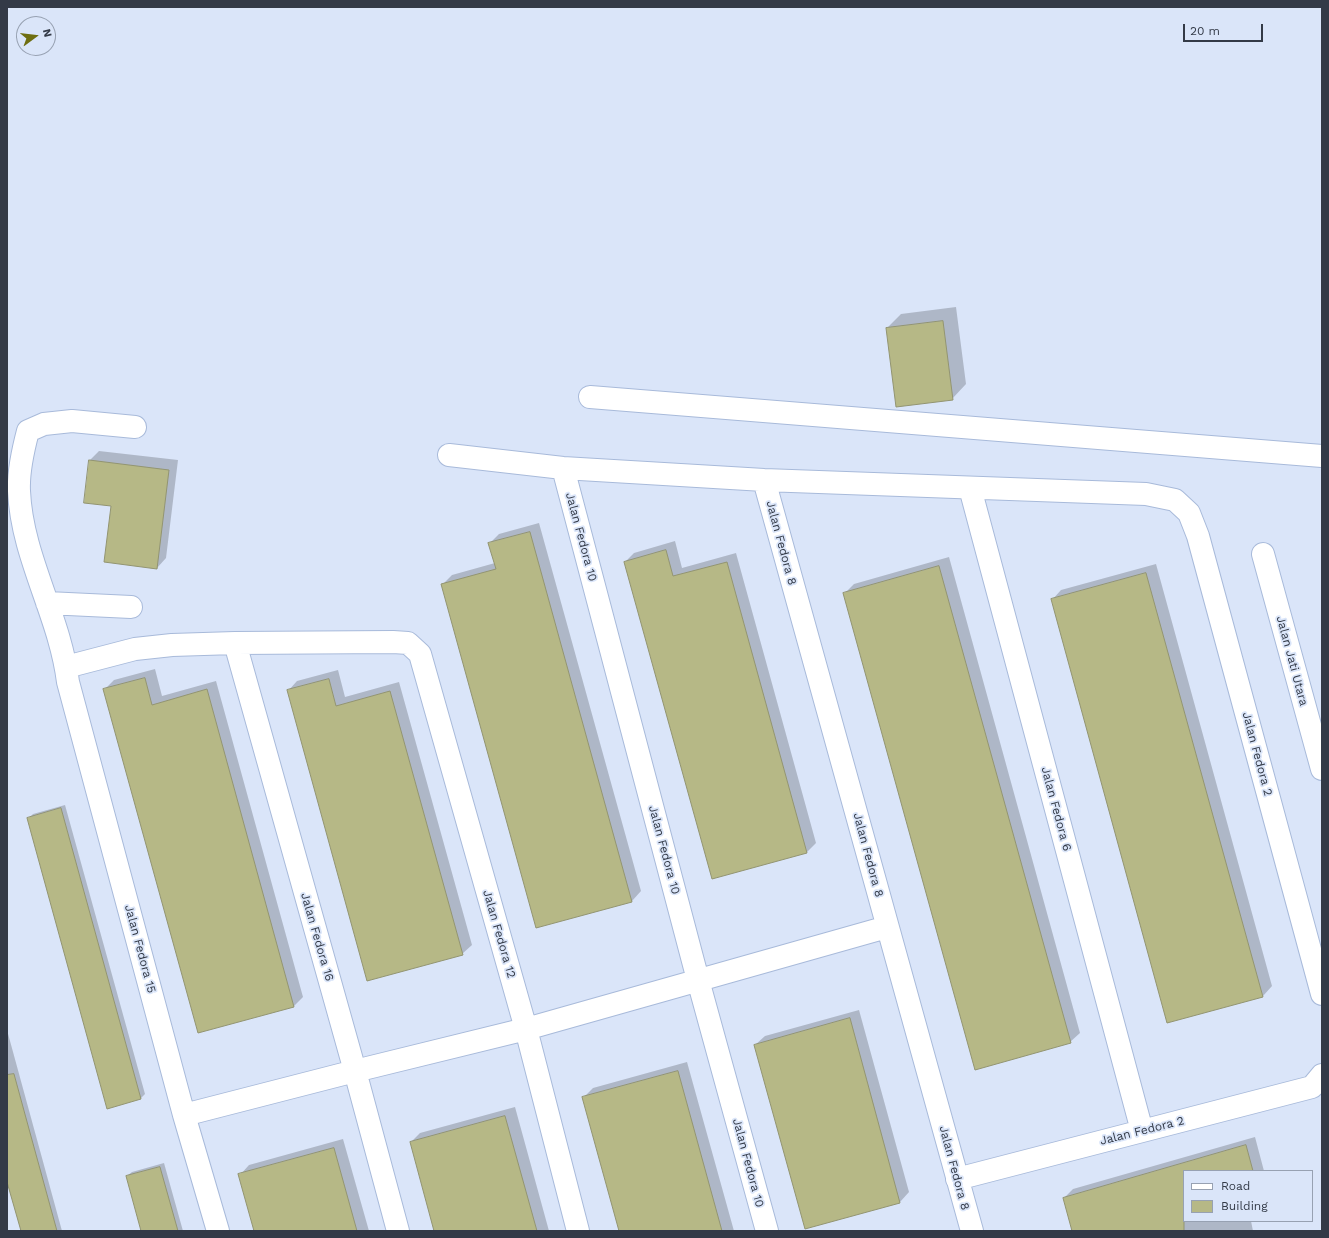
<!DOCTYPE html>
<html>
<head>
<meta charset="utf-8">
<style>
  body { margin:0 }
  #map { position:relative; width:1329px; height:1238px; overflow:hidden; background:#dae5f9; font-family:"Work Sans",sans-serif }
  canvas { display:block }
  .frame { position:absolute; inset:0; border:8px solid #333a47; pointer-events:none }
  .legend { position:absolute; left:1183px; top:1170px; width:130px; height:52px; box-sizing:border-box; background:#dae5f9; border:1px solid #97a1b2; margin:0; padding:5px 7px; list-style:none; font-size:12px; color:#333a47 }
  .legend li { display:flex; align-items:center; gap:8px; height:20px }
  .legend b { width:20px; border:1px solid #97a1b2 }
  .north { position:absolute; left:16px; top:16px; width:40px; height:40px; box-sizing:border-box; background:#dae5f9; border:1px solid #97a1b2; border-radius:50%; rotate:75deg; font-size:11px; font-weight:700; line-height:16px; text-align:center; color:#333a47 }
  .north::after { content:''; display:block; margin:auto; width:14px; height:18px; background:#6e6e11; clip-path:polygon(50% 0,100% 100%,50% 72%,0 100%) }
  .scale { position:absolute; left:1183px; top:24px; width:80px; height:18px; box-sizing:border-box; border:2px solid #333a47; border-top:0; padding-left:5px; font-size:12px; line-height:14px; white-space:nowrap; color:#333a47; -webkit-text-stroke:3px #dae5f9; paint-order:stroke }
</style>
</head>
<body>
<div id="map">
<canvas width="1329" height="1238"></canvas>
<div class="frame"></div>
<ul class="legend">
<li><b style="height:5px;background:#fff"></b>Road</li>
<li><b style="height:11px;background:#b6b886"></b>Building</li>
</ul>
<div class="north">N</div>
<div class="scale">20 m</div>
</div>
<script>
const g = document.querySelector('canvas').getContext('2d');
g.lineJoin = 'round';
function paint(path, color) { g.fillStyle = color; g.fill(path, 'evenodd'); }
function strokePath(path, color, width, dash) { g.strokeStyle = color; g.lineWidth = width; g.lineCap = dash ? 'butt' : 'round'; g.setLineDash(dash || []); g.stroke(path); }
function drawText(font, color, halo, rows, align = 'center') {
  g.font = font + ' "Work Sans",sans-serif'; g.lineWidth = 3.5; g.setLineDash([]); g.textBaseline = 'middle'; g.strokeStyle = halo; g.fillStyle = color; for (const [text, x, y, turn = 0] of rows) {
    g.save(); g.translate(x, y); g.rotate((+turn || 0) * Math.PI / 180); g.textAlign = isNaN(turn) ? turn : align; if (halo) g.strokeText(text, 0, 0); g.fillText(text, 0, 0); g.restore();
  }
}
paint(new Path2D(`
  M956,307L966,384L952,399L887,328L901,314Z
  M99,451L178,460L166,558L157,568L90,460Z
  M539,523L641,891L632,901L537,927L442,585L452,575L495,563L489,544L499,534Z
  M675,541L682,568L736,553L816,843L807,852L625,562L634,553Z
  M949,557L1080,1033L1070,1042L845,593L854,584Z
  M1156,564L1272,986L1263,996L1052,600L1061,590Z
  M155,669L162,696L216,681L303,997L294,1006L105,689L114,680Z
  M338,670L345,697L399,682L472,945L462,954L288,691L297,681Z
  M65,805L145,1094L140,1099L29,818L33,814Z
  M859,1010L909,1192L900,1202L806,1228L755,1045L765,1036Z
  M7,1030L62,1231H21L7,1178Z
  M687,1062L734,1231H620L583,1098L593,1088Z
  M515,1107L549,1231H435L411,1142L420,1133Z
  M1255,1137L1264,1171H1184V1221H1251L1253,1231H1073L1064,1198L1073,1189Z
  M343,1139L369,1231H255L240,1175L249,1165Z
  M164,1163L183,1231H142L127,1176L132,1172Z`), '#0003');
const building = new Path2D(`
  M943,321L953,400L896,407L886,328Z
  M89,460L169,470L157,569L104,562L111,506L84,503Z
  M530,532L632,902L536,928L441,584L496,569L488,543Z
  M666,550L673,576L727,562L807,853L712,879L624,562Z
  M939,566L1071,1043L975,1070L843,593Z
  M1146,573L1263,997L1167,1023L1051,599Z
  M145,678L152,705L207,689L294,1007L198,1033L103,689Z
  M329,679L336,706L390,691L463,955L367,981L287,690Z
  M61,808L141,1099L107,1109L27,818Z
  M850,1018L900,1203L805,1229L754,1045Z
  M678,1071L722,1231H619L582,1097Z
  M14,1074L29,1129L57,1231H21L7,1182V1075Z
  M505,1116L537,1231H434L410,1142Z
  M1246,1145L1253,1171H1184V1231H1072L1063,1198Z
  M334,1148L357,1231H254L238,1174Z
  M160,1167L178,1231H141L126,1176Z`);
paint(building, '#b6b886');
strokePath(building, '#929471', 1);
const street = new Path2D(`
  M590,397L1322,456
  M135,427L72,421L44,424L28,431C23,450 18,471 19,491C22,558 60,616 68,682L184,1115L218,1231
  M449,455L563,468L764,480L1146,494L1175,500L1189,513L1198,536L1322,994
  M563,468L698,980L767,1231
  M764,480L972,1231
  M970,488L1142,1131
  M1263,554L1322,769
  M47,603L131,607
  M235,643L355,1071L398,1231
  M66,667L135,649L172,645L235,643L393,642L408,643L420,654L526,1029L578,1231
  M184,1115L355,1071L526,1029L887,927
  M957,1179L1312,1087L1322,1075`);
strokePath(street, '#a8bada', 24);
strokePath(street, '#fff', 22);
drawText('12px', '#333a47', '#dae5f9', [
  ["Jalan Fedora 10",581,537,75],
  ["Jalan Fedora 8",781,543,75],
  ["Jalan Jati Utara",1292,661,75],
  ["Jalan Fedora 2",1257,754,75],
  ["Jalan Fedora 6",1056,809,75],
  ["Jalan Fedora 10",664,850,75],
  ["Jalan Fedora 8",868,855,75],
  ["Jalan Fedora 12",499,934,74],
  ["Jalan Fedora 16",317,937,74],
  ["Jalan Fedora 15",140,949,75],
  ["Jalan Fedora 2",1142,1131,-14],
  ["Jalan Fedora 10",748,1163,75],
  ["Jalan Fedora 8",954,1168,75]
]);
</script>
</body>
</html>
